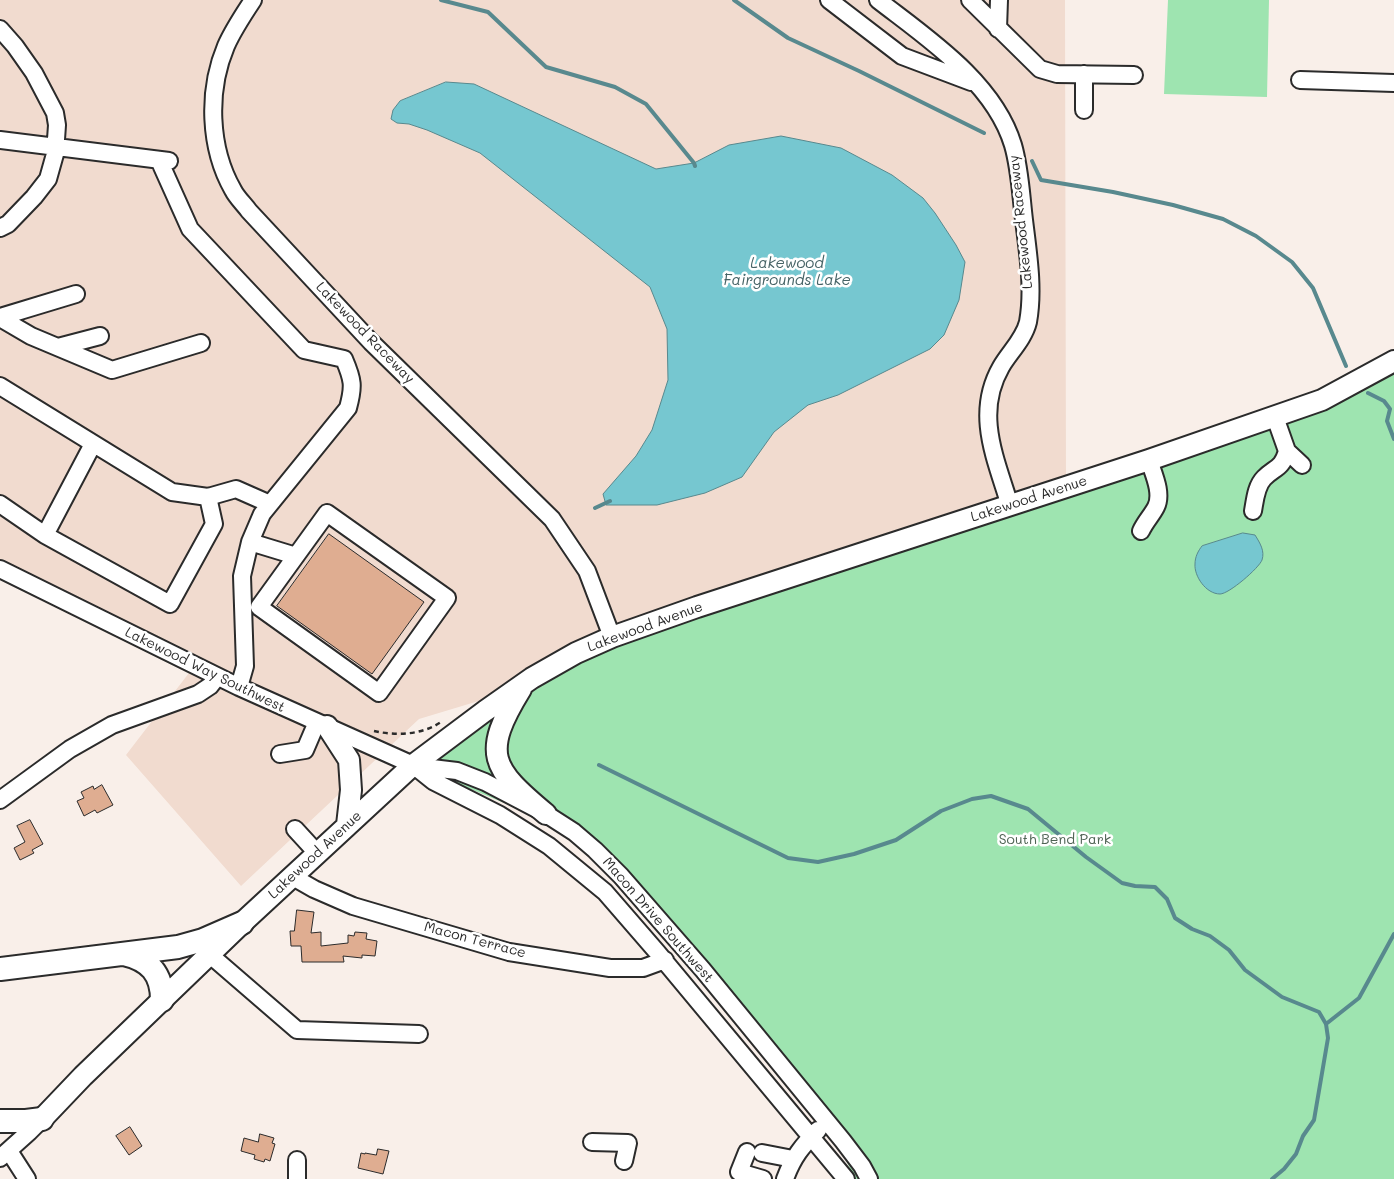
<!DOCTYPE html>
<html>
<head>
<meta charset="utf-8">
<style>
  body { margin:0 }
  canvas { display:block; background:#f9efe9 }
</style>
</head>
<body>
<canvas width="1394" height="1179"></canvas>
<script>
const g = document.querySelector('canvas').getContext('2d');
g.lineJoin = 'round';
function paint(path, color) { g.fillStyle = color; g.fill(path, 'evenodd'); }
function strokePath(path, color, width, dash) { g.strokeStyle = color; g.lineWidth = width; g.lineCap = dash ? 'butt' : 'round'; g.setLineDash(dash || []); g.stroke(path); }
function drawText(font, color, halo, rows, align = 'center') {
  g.font = font + ' Mali,sans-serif'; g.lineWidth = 5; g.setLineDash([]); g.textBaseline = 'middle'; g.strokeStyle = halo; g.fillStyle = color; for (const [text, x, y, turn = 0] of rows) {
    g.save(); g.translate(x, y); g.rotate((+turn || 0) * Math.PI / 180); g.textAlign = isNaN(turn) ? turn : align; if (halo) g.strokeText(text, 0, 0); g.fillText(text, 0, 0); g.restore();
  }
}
paint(new Path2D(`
  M0,0H1065L1066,495L525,687L419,719L241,886L126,755L192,669L0,570Z`), '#f1dbcf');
paint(new Path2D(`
  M1168,0H1269L1267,97L1164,94Z
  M1394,361V1179H855L827,1121L574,832L413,765L612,637L1388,365Z`), '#9ee4b0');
const water = new Path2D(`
  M446,82L474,84L656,169L694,163L729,145L781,136L841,148L892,175L923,198L935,213L956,245L965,262L959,300L944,335L930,349L838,395L808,405L774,432L742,477L705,493L657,505H606L603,494L636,456L652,430L668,380L667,329L650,287L480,153L427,130L409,124L397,123L391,119L393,110L400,101Z
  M1243,533L1255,535C1260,543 1265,551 1262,560C1259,568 1229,594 1220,594C1206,594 1194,576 1195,564C1195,557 1198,551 1202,546Z`);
paint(water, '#76c7d0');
strokePath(water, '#58898e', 1);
strokePath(new Path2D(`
  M441,0L488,12L546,67L615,87L646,104L694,163L695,166
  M734,0L788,38L859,71L984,133
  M1032,161L1041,180L1113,192L1173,205L1223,219L1256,236L1292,262L1313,288L1346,366
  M1368,393L1384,401L1390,409L1387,421L1394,439
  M595,508L610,501
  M599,765L788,858L818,862L854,854L896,840L941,811L972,799L991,796L1028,809L1086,857L1122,883L1135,886L1155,887L1167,899L1175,918L1192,929L1210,936L1229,950L1245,970L1282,997L1319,1012L1326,1024L1328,1038L1314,1120L1303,1136L1296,1154L1284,1169L1272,1179
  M1326,1024L1359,998L1394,934`), '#58898e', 4);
const building = new Path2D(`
  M329,534L424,602L372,674L277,606Z
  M102,785L113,805L97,813L95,810L84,816L77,801L84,798L81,792L93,786L94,789Z
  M30,820L43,844L32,850L34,853L20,860L14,848L25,842L17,826Z
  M297,910L314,912L311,933L321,932V946L348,943V935L354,936L355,932L367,933L366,939L377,941L375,956L362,955V958L343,956L344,962H302L301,946H291L290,931H294Z
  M130,1127L142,1146L129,1155L116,1136Z
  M260,1134L274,1138L272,1143L275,1144L270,1161L265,1159L264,1162L254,1159L255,1155L241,1151L244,1138L258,1142Z
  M378,1149L389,1151L383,1174L358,1168L361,1153L365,1154V1153L376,1155Z`);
paint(building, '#dfad91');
strokePath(building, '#2b2b2b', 1);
const minor = new Path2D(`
  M253,0C243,15 233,30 226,46C207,91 209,148 233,190C237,198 244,204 249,211L371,342L552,519L587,571L612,637
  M829,0L902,56L971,82
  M878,0C927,38 994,82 1013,145C1020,169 1021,195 1024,220C1028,253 1034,289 1028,322C1024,339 1009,353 1001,367C974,414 996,459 1010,506
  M970,0L1040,69L1057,74L1134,75
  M0,29L15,46L34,73L55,113L57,125L55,154L48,179L34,197L8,224L0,228
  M998,29L999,0
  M1300,80L1394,83
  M1084,110V74
  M0,140L169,161
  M159,160L190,229L304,350L344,359C353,380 354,386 348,408L262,514L250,542L242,576L245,666L239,687
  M0,317L76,294
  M0,318L31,336L112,370L201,343
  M58,347L100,336
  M0,386L172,492L208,497
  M1275,417L1287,451L1302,465
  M0,504L45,535L170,604L214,524L208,497L236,489L270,504
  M1253,511C1255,500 1256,486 1264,478C1275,467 1282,469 1287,451
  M327,513L447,598L379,693L259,607Z
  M1141,531C1145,522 1152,515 1156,507C1163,493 1153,473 1149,460
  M45,535L93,444
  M250,542L296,556
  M0,569L239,687L413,765L433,781L500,815L549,846L605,892L657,952L846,1179
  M280,754L305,750L317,722
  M415,766L457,771L485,782L546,814L574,832L595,850L621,876L703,970L843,1141L862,1166L869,1179
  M0,800L70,749L112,725L198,694L210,686L217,677
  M295,829L317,853
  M294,875L300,881L314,889L353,906L509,952L610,968H643L665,960
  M209,954L297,1030L419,1034
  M592,1142L628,1143L624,1161
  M9,1151L27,1179
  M747,1152L739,1172L763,1179
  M762,1153L793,1159
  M0,1158L29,1132L42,1119
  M297,1179V1160
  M785,1179C793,1157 802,1146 818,1130`);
const major = new Path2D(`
  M521,689C481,754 491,768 546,814
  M327,726L349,760L351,790L347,825
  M42,1119L83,1076L242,923L413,765L485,711L532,678L576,653L612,637L697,607L1149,460L1322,400L1394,361`);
const highway = new Path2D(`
  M124,954C150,960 162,974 162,1000
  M0,969L178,947L203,940L242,923
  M0,1121H26L42,1119`);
strokePath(minor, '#2b2b2b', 20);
strokePath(major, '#2b2b2b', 24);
strokePath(highway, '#2b2b2b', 26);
strokePath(new Path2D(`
  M374,731C396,736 422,735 441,722`), '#2b2b2b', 2.5, [5, 4]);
strokePath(minor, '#fff', 16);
strokePath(major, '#fff', 20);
strokePath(highway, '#fff', 22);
drawText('14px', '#2b2b2b', '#fff', [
  ["Lakewood Raceway",1021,222,-96],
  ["Lakewood Raceway",365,333,46],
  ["Lakewood Avenue",1029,499,-18],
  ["Lakewood Avenue",645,627,-20],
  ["Lakewood Way Southwest",205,670,26],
  ["Lakewood Avenue",315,855,-43],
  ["Macon Drive Southwest",658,920,49],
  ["Macon Terrace",475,940,15]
]);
drawText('14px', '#4e6253', '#fff', [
  ["South Bend Park",1055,840]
]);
drawText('italic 15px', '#456265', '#fff', [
  ["Lakewood",787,263],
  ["Fairgrounds Lake",787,280]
]);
</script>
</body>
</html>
